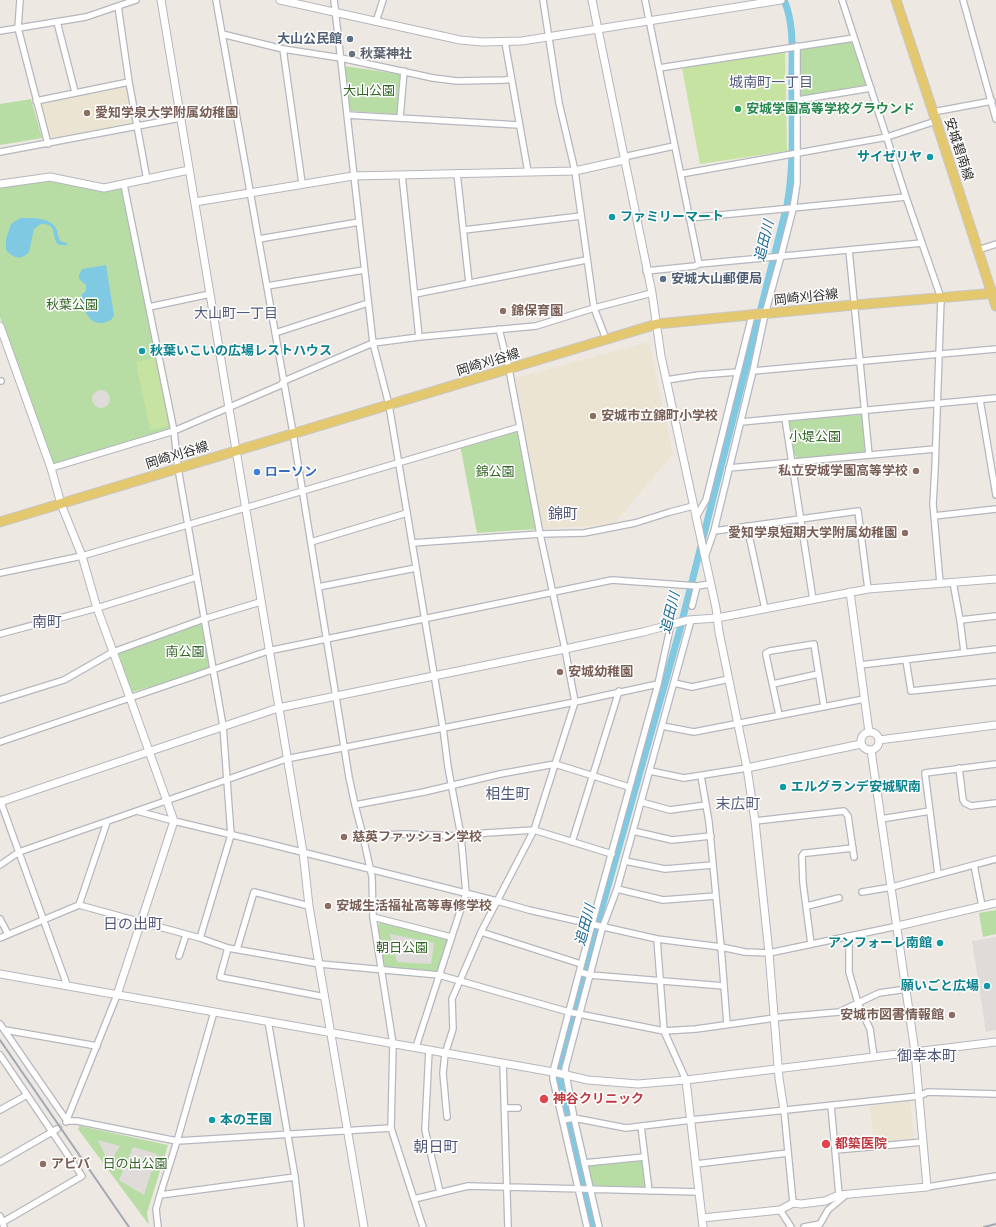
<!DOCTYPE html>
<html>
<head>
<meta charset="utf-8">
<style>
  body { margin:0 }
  canvas { display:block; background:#ede8e1 }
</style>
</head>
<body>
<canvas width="996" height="1227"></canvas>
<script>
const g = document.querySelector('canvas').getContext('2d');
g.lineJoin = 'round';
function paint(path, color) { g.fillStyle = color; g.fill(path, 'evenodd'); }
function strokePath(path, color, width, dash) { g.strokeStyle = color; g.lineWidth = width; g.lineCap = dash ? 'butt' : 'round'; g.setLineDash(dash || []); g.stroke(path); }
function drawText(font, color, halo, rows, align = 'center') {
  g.font = font + ' "Exo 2","Noto Sans JP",sans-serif'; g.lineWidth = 3; g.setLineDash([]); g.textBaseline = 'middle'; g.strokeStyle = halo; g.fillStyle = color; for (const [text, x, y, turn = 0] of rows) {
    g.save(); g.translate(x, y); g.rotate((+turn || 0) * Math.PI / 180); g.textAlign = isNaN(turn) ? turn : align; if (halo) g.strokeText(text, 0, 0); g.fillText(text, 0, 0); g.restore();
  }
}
paint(new Path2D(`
  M126,85L128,87L134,123L52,141L50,139L40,104L42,102Z
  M649,342L673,454L614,524L542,529L515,378Z
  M910,1101L914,1138L911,1140L874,1144L870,1106Z`), '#ece4d3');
paint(new Path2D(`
  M849,41L852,43L866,84L863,87L801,97L799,94V50L801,48Z
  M344,66L399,74L400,76L397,113L396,114L351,111L349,106Z
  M31,99L42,138L0,145V104Z
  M50,180L103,191L120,188L123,190L170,427L168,430L53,464L0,317V187Z
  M862,415L865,452L798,459L793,453L788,419Z
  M518,431L536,529L477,533L460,445Z
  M204,619L213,669L132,692L118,653Z
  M996,910V934L983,937L979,913Z
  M381,922L446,938L447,941L438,969L435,972L387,968L384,965L378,925Z
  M80,1126L168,1145L147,1213L149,1225L78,1129Z
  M642,1161L645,1187L593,1186L588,1166Z`), '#b8dda4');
paint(new Path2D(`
  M785,51L787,151L700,164L682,68Z
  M155,358L169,426L150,430L136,362Z`), '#c7e3a1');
paint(new Path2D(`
  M92 399a9 9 0 1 1 18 0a9 9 0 1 1-18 0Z
  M390,934L434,943L431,964L397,962Z
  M996,937V1030L986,1032L972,941Z
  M98,1140L120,1146L109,1164Z
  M133,1147L157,1154L144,1195L119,1180Z`), '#dedbd8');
paint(new Path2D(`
  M20,218C32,218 50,217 56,228C58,232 58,237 60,241L67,243L68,245H59C50,238 59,223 41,224L34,229L29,252C21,261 13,258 6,250V239L11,224Z
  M106,265L114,315L111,320C108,321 104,323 102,323C87,324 82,306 82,294L86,291V285L79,279V275L82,269Z`), '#80c9e3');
strokePath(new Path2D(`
  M593,1227L561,1088L560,1065L575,1003L679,633L787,205C794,167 792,129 792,91C791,62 796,27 784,0`), '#80c9e3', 7);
strokePath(new Path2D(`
  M57,1129L64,1123`), '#c7c3bd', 5.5, [5.5, 3]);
const minor = new Path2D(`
  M20,0L18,28L48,144
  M216,0L293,433L349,777L355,805L363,836L372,877L373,917L393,1044L391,1128L423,1227
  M334,0L373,343L389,405L443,728L448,767L461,836L466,893L416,1047
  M543,0L559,103L575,171L594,308L606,339
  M645,0L699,264L922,243
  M842,0L906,197L941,298L935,469L933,504L940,583
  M963,0L996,119
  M118,6L129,82L147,180
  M57,22L75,92
  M376,22L383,0
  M0,31L86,17L136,0
  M222,34L283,49L341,58L433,78L457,81L505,80L511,79
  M505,42L528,172
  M283,49L302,183
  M659,68L854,38
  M798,100L871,88
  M36,101L129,82
  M933,112L992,101
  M347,115L519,125
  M400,118L404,71
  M0,152L180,118
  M624,160L628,156L674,146
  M457,173L469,283
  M681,174L887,137L936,121
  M402,175L419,337
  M124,185L174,431L178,468L223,726L231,835L200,938
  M689,218L906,197
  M464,230L581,216
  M259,239L359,222
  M849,250L869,455
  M978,250L996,244
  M646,271L695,266L699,264
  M267,286L364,270
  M415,294L586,260
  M149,307L210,294
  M275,333L368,303
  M753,371L996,349
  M666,380L699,375L738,372
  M0,381H1
  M980,400L996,495
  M785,418L813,600
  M741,422L996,398
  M51,468L174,431L281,385L284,381L373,343L419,337L536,326L594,308L652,293
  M729,468L935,449
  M934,516L996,509
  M696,517L706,500L752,315
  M747,526L765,609
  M714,531L858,511L868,589
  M311,542L407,513
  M412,543L540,534L584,533L635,523L670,512L693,506
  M705,557L714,531L753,371L765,314L781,256L793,209L797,183V46
  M0,573L82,556L520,427
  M953,582L960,620L964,652
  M318,587L416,568
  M692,606L697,586
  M960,620L996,616
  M0,634L97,608L197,577
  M906,660L911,691L996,682
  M860,665L996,649
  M674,683L692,687L729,679
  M773,684L818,674
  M0,700L64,680L113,652L204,619L260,602
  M779,715L766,655V653L770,651L814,644L824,707
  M662,726L694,732L864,699
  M0,742L268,651L612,580L697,586L710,584
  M959,768L963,800L965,803L971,806L996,803
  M650,771L684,778L747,768
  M701,776L709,822L716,896
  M0,800L67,985
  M641,802L670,810L706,805
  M355,805L424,792L500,774L555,764L629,787
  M137,811L174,821L262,842L497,901L529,910L657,939L721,947L745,952L769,953L898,926
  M881,819L930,811
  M755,821L844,811L848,816L854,857
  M633,831L672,840L711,836
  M363,836L403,834L461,836L486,833L534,830L612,854
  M572,842L619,691
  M625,861L665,869L713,865
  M0,865L19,852L286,759L575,702L658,684
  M974,865L982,906
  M938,874L925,773L996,764
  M617,889L663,900L716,896L721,947L727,1024
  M862,892L892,887L996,859
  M79,905L107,822
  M807,906L839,898
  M373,917L451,937
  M0,919L8,934
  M481,932L581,964
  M848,936L849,942V972L858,1003L870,1029L874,1057
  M0,938L79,905L200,938L228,948L320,964L439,975L569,1012L664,1031L696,1029L782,1017L839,1012L879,993L907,989
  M657,939L664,1031L686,1080
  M811,944L803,883L802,856L804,853H807L853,848
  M228,948L220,977L325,997
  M237,949L254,892L309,906
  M179,956L186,935
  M580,972L590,975L724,986
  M268,1021L295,1177L301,1227
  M0,1024L67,1121
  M5,1030L97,1046
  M429,1050L425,1130L440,1192
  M0,1055L82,1176L3,1222
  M503,1063L508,1227
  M831,1105L839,1195
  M505,1108H518
  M0,1110L27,1095
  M784,1110L793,1203
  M447,1117L443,1073L445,1054L453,1029L452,999L481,932L534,830L575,702L565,649L540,534L509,369L499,329
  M563,1120L574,1118L626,1128L691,1120L919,1096L928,1092L996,1094
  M67,1121H77L177,1141L391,1128
  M66,1122L117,995
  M641,1126L649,1191
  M836,1150L923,1142
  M0,1162L57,1129
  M584,1163L644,1157
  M696,1164L788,1153
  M927,1187L996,1176
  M160,1195L295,1177
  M414,1199L468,1186L699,1192
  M780,1210L791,1227
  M0,1216L4,1227
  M158,1227L156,1209L160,1195L177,1141L214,1012
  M587,1227L553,1079V1072L592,924L658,684L671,624
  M599,1227L574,1118L565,1069L602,929L617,889L691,620
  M804,1227L820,1224L828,1210L846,1195`);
const tertiary = new Path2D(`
  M161,0L303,852L309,906L364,1227
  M280,0L460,40L483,42L522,41L781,0
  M592,0L652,293L661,356L716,608L719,632L747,768L755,821L769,953L779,1078L784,1110
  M0,184L50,177L104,188L189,170
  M195,202L353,176L575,171L624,160
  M0,326L51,468L61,504L82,556L97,608L130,698L174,821L117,995
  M850,592L869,732
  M861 741a9 9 0 1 1 18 0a9 9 0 1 1-18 0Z
  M879,740L996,725
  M747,768L861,744
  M0,802L278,708L565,649L643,632L688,620L717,618L868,589L996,579
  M898,926L996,903
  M0,974L553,1072L588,1080L638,1084L686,1080L996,1042
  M686,1080L703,1227
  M702,1218L780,1210L793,1203L801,1204L825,1201L839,1195L927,1187L915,1052L871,750`);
const primary = new Path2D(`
  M896,0L936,121L996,306
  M0,522L657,324L843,306L996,293`);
strokePath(minor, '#b5b7bf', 8);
strokePath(tertiary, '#b5b7bf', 9);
strokePath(primary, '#c8c8c8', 11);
strokePath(minor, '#fff', 5.5);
strokePath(tertiary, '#fff', 7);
strokePath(primary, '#e3c870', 9);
strokePath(new Path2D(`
  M0,1040L129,1227
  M984,1227L996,1224`), '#a4a7b5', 2);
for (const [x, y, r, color] of [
  [350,39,4,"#5c6f8a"],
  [352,54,4,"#6b7280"],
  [738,109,4,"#2e9e5b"],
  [87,113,4,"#8d6e63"],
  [930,157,4,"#0f9aa8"],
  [612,217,4,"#0f9aa8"],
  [663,279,4,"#5c6f8a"],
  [503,311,4,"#8d6e63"],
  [142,351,4,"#0f9aa8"],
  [593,416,4,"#8d6e63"],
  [916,471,4,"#8d6e63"],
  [257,472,4,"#3f7fe0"],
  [905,533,4,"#8d6e63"],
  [560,672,4,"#8d6e63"],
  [783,787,4,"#0f9aa8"],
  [344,837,4,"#8d6e63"],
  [328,906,4,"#8d6e63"],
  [940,943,4,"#0f9aa8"],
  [987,986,4,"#0f9aa8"],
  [952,1015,4,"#8d6e63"],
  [544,1099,5,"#e0444e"],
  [212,1120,4,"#0f9aa8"],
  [826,1144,5,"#e0444e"],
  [43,1164,4,"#8d6e63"]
]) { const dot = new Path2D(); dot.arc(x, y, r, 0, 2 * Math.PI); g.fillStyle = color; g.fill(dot); strokePath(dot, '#fff', 1.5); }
drawText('bold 13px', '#4e5e75', '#fff', [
  ["大山公民館",342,39],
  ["安城大山郵便局",671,279,"left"]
], 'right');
drawText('bold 13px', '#5b616d', '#fff', [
  ["秋葉神社",360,54]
], 'left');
drawText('13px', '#316423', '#fff', [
  ["大山公園",369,91],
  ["秋葉公園",72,305],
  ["小堤公園",815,437],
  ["錦公園",495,472],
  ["南公園",185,652],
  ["朝日公園",402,948],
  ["日の出公園",135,1164]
]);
drawText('bold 13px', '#27864d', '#fff', [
  ["安城学園高等学校グラウンド",746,109]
], 'left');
drawText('bold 13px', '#785e54', '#fff', [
  ["愛知学泉大学附属幼稚園",95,113],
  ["錦保育園",511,311],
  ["安城市立錦町小学校",601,416],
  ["私立安城学園高等学校",908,471,"right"],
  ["愛知学泉短期大学附属幼稚園",897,533,"right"],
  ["安城幼稚園",568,672],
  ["慈英ファッション学校",352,837],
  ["安城生活福祉高等専修学校",336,906],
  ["安城市図書情報館",944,1015,"right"],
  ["アビバ",51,1164]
], 'left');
drawText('13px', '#2d2d2d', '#fff', [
  ["安城碧南線",959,149,72],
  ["岡崎刈谷線",806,297,-6],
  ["岡崎刈谷線",488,362,-17],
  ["岡崎刈谷線",177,455,-17]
]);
drawText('bold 13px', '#0d838f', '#fff', [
  ["サイゼリヤ",922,157,"right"],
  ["ファミリーマート",620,217],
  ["秋葉いこいの広場レストハウス",150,351],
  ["エルグランデ安城駅南",791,787],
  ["アンフォーレ南館",932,943,"right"],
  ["願いごと広場",979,986,"right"],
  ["本の王国",220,1120]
], 'left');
drawText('bold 13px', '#366cbe', '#fff', [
  ["ローソン",265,472]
], 'left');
drawText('bold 13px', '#be3a42', '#fff', [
  ["神谷クリニック",553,1099],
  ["都築医院",835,1144]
], 'left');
drawText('14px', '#51597a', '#fff', [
  ["城南町一丁目",771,82],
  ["大山町一丁目",236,313]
]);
drawText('italic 14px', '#1c6a93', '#fff', [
  ["追田川",764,241,-76],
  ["追田川",670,613,-76],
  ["追田川",585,925,-75]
]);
drawText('15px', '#51597a', '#fff', [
  ["錦町",563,514],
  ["南町",47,622],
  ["相生町",508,794],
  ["末広町",738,804],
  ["日の出町",133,924],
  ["御幸本町",927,1056],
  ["朝日町",436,1147]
]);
</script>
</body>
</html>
